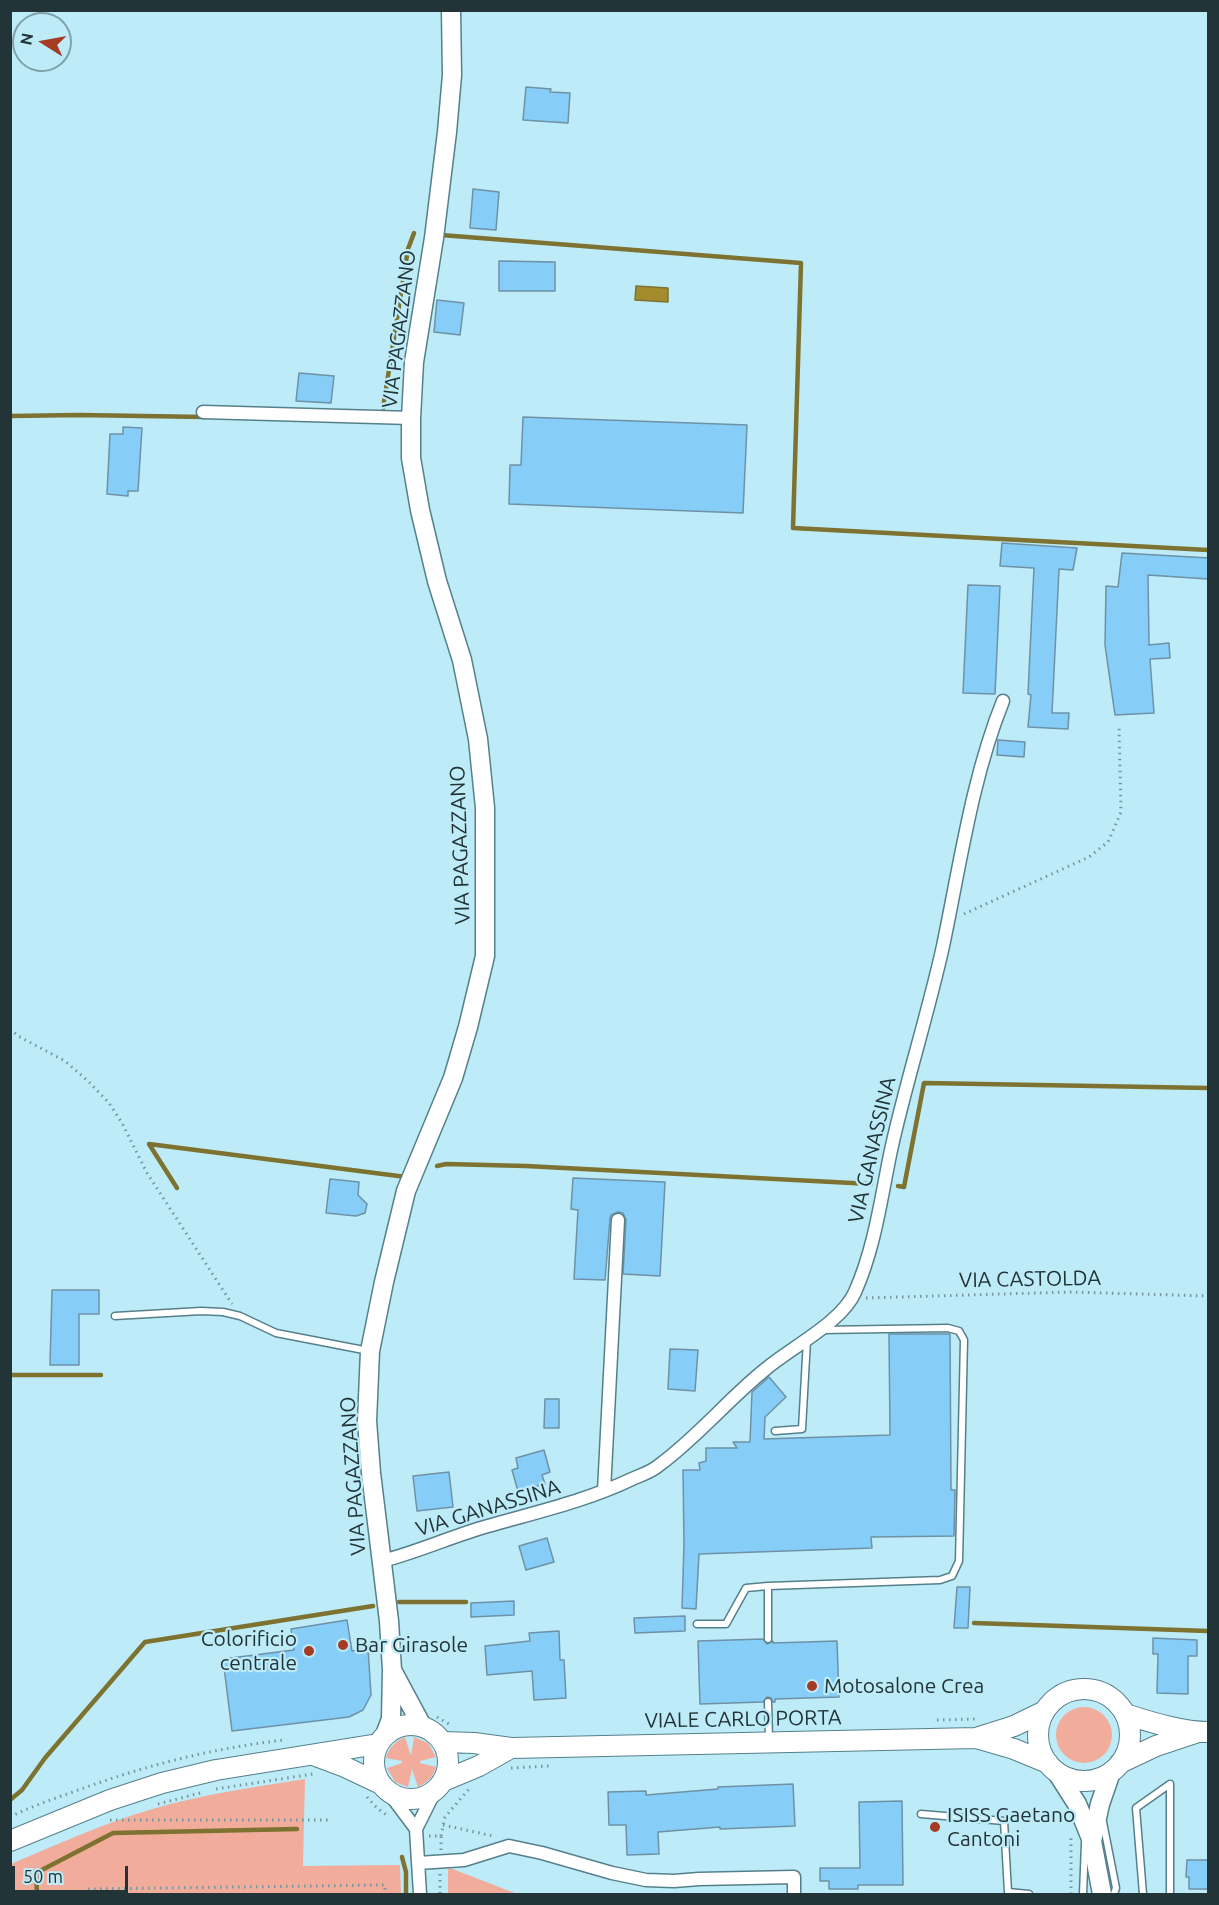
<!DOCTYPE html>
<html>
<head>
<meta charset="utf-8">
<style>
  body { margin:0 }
  #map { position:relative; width:1219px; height:1905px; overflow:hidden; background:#bdebf7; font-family:Ubuntu,sans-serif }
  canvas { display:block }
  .frame { position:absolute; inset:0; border:12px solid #223438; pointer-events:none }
  .north { position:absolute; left:12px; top:12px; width:60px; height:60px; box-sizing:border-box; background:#bdebf7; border:2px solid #7fa2ab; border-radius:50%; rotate:281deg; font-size:16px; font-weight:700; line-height:24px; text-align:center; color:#223438 }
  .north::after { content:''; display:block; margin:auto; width:21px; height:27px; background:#a43b22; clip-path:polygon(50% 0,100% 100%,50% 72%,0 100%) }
  .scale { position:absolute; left:12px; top:1866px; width:116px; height:27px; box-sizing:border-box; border:3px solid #223438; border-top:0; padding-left:8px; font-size:18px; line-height:21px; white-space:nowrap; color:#223438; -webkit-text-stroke:4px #bdebf7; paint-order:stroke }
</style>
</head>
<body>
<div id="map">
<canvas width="1219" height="1905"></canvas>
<div class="frame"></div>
<div class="north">N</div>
<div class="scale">50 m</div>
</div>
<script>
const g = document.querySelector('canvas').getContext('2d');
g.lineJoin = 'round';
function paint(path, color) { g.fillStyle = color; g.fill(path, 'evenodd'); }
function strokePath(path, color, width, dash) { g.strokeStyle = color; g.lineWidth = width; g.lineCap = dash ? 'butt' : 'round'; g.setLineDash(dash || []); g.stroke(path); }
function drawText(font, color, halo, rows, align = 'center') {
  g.font = font + ' Ubuntu,sans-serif'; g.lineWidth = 4.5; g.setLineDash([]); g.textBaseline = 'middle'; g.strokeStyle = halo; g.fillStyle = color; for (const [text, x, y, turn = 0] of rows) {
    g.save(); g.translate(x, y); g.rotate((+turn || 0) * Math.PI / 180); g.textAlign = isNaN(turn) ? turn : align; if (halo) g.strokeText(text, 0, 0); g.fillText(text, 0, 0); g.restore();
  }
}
paint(new Path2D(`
  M1056 1735a28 28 0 1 1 56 0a28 28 0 1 1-56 0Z
  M405,1737L411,1756L414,1737L428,1743L436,1757L420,1761V1763L436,1767C433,1777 428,1782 418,1787L412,1769L408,1787L395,1782L387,1768L402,1763V1761L386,1758C389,1747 395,1742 405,1737Z
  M305,1779L303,1866L400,1865L401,1894H11V1864C58,1844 107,1822 156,1808C205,1794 255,1787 305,1779Z
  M450,1868L517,1894H448V1869Z`), '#f1ac9b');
const water = new Path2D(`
  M636,286L668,288V302L635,300Z`);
paint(water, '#a48c2c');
strokePath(water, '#7d7230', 1.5);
strokePath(new Path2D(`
  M441,235L801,263L793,528L1208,550
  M383,408L408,249L414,233
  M10,416L80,415L206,417
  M437,1166L446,1164L526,1166L871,1184
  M898,1186L904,1187L924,1083L1208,1088
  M177,1188L149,1144L406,1177
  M10,1375H101
  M399,1602H466
  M974,1623L1208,1631
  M10,1800L22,1790L45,1758L145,1642L373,1606
  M402,1857L406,1872V1894
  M37,1894L36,1873L113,1833L297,1829`), '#7d7230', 4.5);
const building = new Path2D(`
  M526,87L551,89L550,92L570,93L568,123L523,120Z
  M473,189L499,192L496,230L470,228Z
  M499,261L555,262V291H499Z
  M437,300L464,303L460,335L434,332Z
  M299,373L334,376L331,403L296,401Z
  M523,417L747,425L743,513L509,504L510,465H521Z
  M123,427L142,428L138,491H128V496L107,494L110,434H123Z
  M1002,543L1077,548L1073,570L1059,569L1052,713H1069L1068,729L1028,727L1031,695L1028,694L1034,568L1000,566Z
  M1122,553L1209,558L1208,579L1148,575L1149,645L1169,643L1170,658L1150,659L1154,713L1115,715L1105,645L1106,586L1118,587Z
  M968,585L1000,586L995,694L963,693Z
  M998,740L1025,742L1024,757L997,755Z
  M573,1178L665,1182L660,1276L623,1274L626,1220L623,1213L618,1212L611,1215L610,1219L605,1280L574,1279L578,1210L571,1209Z
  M330,1179L359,1182L358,1195L367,1204L365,1213L356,1216L326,1213Z
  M52,1290H99V1314H79V1365H50Z
  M889,1334H950L951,1490H955L954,1536L871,1537L872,1548L699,1554L696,1609L682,1608L684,1545L683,1470H700L699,1463L706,1461V1448H737L733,1442H750L752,1392L769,1377L786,1397L765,1417L764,1439L890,1435Z
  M670,1349L698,1350L695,1391L668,1389Z
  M545,1399H559V1428H544Z
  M544,1450L550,1472L542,1475L545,1484L518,1491L512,1470L518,1468L516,1458Z
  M449,1472L453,1507L417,1511L413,1476Z
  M547,1538L554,1562L526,1570L519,1546Z
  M957,1587H970L968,1628H954Z
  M514,1601V1615L471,1617V1603Z
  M685,1616V1631L635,1633L634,1618Z
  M347,1620L352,1651L368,1648L371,1695L363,1710L349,1717L232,1731L223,1659L294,1650L291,1629Z
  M559,1631L560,1660H564L566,1698L534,1700L532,1671L487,1675L485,1646L530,1641L529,1633Z
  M1153,1638L1197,1640V1656H1188V1694L1157,1693L1158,1654H1153Z
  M763,1639L767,1644L773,1641V1643L837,1641L839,1697L775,1699V1702H773L771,1698L767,1697L763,1702L700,1704L698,1641Z
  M793,1784L795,1826L720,1829V1827L658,1832L659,1854L627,1855L626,1825H609L608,1792L646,1791V1795L718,1789V1787Z
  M902,1801L903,1885H858V1889H829V1881H820V1868H860L859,1802Z
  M1187,1860H1209V1889H1189V1877H1186Z`);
paint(building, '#86cef8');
strokePath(building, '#6e91a6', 1.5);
const lane = new Path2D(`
  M115,1316L201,1311L223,1312L240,1316L276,1333L369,1351
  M775,1431L802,1429L807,1340
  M697,1624H726L746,1588L768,1586
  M768,1639V1586L940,1580L952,1576L959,1561L964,1340L959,1331L948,1328L822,1330
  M768,1702L769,1739
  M1170,1784V1894
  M921,1814L1004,1821L1008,1892L1029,1894
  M1103,1822L1116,1888L1114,1894
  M1083,1894L1085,1843
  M1143,1894L1136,1808L1170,1784`);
const street = new Path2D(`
  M203,412L411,418
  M604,1491L618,1220
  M382,1561C418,1552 452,1536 488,1526C537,1512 586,1501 632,1479C641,1475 651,1472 658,1466C698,1437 729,1398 767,1368C792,1347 842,1322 855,1292C875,1247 881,1198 891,1150C906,1082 928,1014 943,946C960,865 972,778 1003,701
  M389,1793L416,1829
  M418,1863L464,1860L509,1846L542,1853L612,1873L646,1880L674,1881L699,1879L794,1877V1894
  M420,1894L416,1829L435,1791`);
const secondary = new Path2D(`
  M393,1672L422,1726
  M385,1735L391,1719L392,1670L389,1621L371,1473L367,1421L370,1351L384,1282L406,1191L453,1078L468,1027L485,956V808L478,739L462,660L437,581L420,510L411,458V418L414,362L434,238L447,132L452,75L451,10
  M1056,1771L1077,1804L1092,1841L1102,1894
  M1092,1841L1100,1804L1111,1772`);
const primary = new Path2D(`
  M1038 1735a46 46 0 1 1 92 0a46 46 0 1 1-92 0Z
  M1125,1714C1151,1722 1181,1732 1208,1732
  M374 1762a37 37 0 1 1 74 0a37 37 0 1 1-74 0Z
  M976,1738L1014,1749L1048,1763
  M443,1742L474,1743L511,1748L976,1738L1014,1726L1045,1711
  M313,1755L345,1767L381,1784
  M1120,1763L1156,1746L1198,1732
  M443,1781L479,1766L511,1748
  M10,1841L110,1800L162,1783L216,1770L378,1744`);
strokePath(lane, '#55808b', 9);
strokePath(street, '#55808b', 15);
strokePath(secondary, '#55808b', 21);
strokePath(primary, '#55808b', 22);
strokePath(new Path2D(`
  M964,914L1089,857L1108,842L1121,812L1119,728
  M10,1029L18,1036L65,1061L88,1081L109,1103L122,1123L147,1173L232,1304
  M866,1298L1070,1292L1208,1296
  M437,1717L449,1724
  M937,1720L976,1719
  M511,1768L549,1766
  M216,1789L313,1774
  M367,1797L377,1808L388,1816
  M158,1804L204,1792
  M10,1817C30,1807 50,1800 70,1793C140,1767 211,1748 285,1740
  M110,1820H331
  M443,1825L493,1836
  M429,1836H441L445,1817L469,1789
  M441,1850V1836
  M440,1874V1894
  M87,1894V1889L385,1885V1894
  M1071,1894V1835`), '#75969e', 3, [1.5, 4.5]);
strokePath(lane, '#fff', 6);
strokePath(street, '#fff', 12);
strokePath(secondary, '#fff', 18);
strokePath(primary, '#fff', 20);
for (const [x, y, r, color] of [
  [343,1645,6,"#a43b22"],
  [309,1651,6,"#a43b22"],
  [812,1686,6,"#a43b22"],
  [935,1827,6,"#a43b22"]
]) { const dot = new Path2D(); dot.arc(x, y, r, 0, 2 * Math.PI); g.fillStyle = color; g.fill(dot); strokePath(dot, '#bdebf7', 2); }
drawText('21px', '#223438', '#bdebf7', [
  ["VIA PAGAZZANO",399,329,-83],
  ["VIA PAGAZZANO",460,845,-92],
  ["VIA GANASSINA",872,1150,-77],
  ["VIA CASTOLDA",1030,1279,-1],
  ["VIA PAGAZZANO",353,1476,-94],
  ["VIA GANASSINA",488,1508,-17],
  ["VIALE CARLO PORTA",743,1719,-1]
]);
drawText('21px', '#223438', '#bdebf7', [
  ["Colorificio",297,1639,"right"],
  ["centrale",297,1663,"right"],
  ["Bar Girasole",355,1645],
  ["Motosalone Crea",824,1686],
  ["ISISS Gaetano",947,1815],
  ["Cantoni",947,1839]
], 'left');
</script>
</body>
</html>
